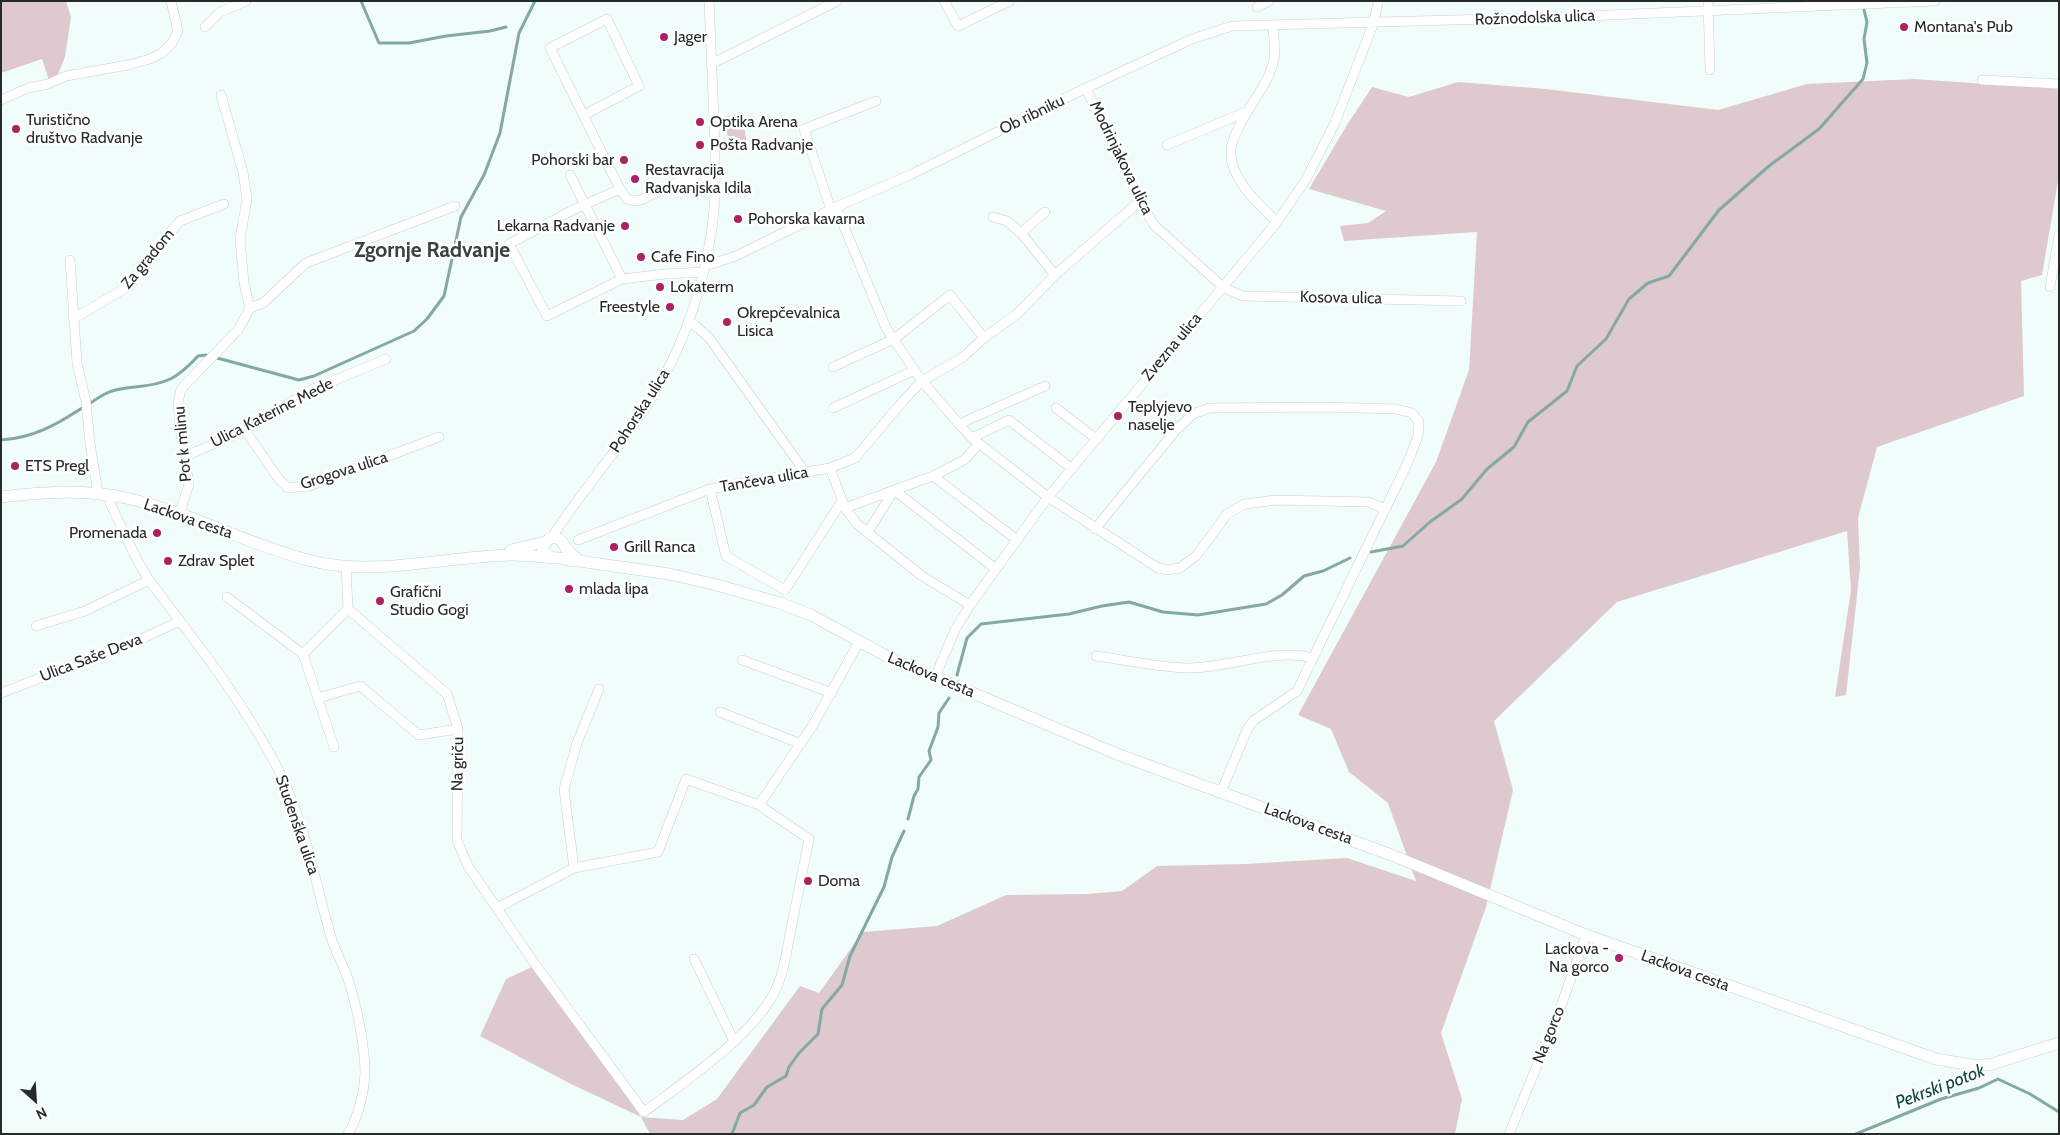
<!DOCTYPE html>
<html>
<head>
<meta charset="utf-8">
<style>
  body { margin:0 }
  #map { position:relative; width:2060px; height:1135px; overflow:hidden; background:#f1fdfb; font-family:Cabin,sans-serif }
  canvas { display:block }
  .frame { position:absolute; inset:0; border:2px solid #262b2a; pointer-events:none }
  .north { position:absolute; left:10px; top:1075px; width:50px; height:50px; -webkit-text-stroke:4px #fff; paint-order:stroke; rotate:154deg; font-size:14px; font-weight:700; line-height:20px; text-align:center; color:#262b2a }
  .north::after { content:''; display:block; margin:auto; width:18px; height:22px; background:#262b2a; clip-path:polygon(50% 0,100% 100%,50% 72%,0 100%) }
</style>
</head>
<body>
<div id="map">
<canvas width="2060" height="1135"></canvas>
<div class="frame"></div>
<div class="north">N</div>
</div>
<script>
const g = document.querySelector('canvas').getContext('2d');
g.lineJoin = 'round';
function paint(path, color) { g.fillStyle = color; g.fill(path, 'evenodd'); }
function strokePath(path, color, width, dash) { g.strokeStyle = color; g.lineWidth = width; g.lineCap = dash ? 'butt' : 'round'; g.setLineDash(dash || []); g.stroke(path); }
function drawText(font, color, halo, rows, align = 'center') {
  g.font = font + ' Cabin,sans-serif'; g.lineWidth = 5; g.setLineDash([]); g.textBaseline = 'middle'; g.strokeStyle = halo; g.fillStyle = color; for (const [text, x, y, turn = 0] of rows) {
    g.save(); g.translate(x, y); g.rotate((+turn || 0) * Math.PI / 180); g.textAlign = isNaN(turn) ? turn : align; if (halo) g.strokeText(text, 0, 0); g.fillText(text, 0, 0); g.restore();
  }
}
paint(new Path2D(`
  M1,1H66L71,17L65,57L52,89L42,59L1,73Z
  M1914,79L2059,89V175L2042,275L2021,281L2024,396L1877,447L1858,518L1860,568L1846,695L1835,697L1851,590L1847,531L1617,602L1494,721L1513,790L1486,907L1441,1033L1462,1099L1455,1134H650L641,1117L569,1083L480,1036L506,979L532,967L579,1029L641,1117L683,1120L717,1099L800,986L819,993L863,932L937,926L1006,895L1087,894L1122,891L1157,866L1245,864L1347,858L1416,881L1388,803L1349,772L1331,729L1298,715L1436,462L1469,370L1477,232L1344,241L1340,226L1368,223L1386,211L1309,189L1347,125L1372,87L1409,97L1458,82L1546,89L1718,110L1807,84Z
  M742,112L747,145L728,146L726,117Z`), '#dec9cf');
strokePath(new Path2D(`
  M361,1L379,43H409L446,36L490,31L506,27
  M1,440C33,438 56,425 82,408C90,404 97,398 105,394C114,389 125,388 135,387C166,384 177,379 198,356L206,355L299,380L314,376L414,331L427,319L444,296L461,217L484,175L500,133L519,33L535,1
  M1371,552L1403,546L1430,522L1462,499L1487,469L1514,447L1528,422L1567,391L1577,366L1606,339L1629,299L1648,283L1669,276L1719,210L1769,166L1819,129L1863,79L1867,63L1864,39L1867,22L1864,10
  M957,675L967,638L981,624L1069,614L1102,606L1129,602L1163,612L1198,615L1266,604L1282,595L1304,576L1323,571L1350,558
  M908,819L914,796L918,789L919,777L931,760L929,751L938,727L939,713L949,698
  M732,1134L740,1113L754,1105L767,1087L786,1076L789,1067L799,1053L818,1034L822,1009L842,985L850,956L884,887L892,857L904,831
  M1856,1134L1941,1099L1979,1088L1998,1079L2030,1094L2059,1112`), '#84a8a3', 3);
const minor = new Path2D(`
  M944,1L958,26L1010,1
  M1708,1L1710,70
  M1257,7L1269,1
  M1273,25C1273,35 1276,49 1274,59C1271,75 1261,90 1252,104C1244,118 1233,134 1231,149C1228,177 1259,205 1277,222
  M205,27L220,12L246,1
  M711,64L837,1
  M1982,80L2059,84
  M1086,88L1140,201L1154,225L1223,287L1242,296L1461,301
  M1,100L28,88L48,84L66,76L128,65L150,59L162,53L172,43L178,31L171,1
  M584,115L639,86L607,19L550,48L620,189L627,199L633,201L641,200L680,181L716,176
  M1167,145L1248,111
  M570,175L622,279
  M620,189L573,210L509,244L547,316L622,279L665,274L703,272
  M836,207L886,328L922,381L959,424L972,438L1048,497L1158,568L1167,570L1180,568L1197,555L1227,514L1245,504L1276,500L1368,502L1386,509
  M831,210L804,129L876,101
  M993,217L1007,221L1021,233L1055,275
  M1021,233L1045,212
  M70,260L77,363L86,402L90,443L98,494
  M705,266L736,256L836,207L910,175L1086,88L1192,39L1232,26L1563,17L1935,1
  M2050,287L2059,235
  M250,308L263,303L306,263L455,206
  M73,319L129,286L168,235L180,221L224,204
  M688,322L695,325L710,339L805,472
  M833,367L894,339L950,295L984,338
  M833,408L915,370
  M1056,408L1095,438
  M959,424L1045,386
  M245,430L278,478L288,488L309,486L439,437
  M972,438L1009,420L1071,468
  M186,456L245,430L311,390L386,359
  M830,468L845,508L857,524L922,576L970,605
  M933,476L1017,540
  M710,489L726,556L785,590L842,501
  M109,495L110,503L137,560L149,580C195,641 244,702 279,771C305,822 315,882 331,937C335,950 342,963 347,976C356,1002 364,1041 365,1069C365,1090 359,1115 348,1134
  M845,508L933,476L964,460L979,444
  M179,515L189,484L180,429L178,403L181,389L238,330L250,308L244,283L240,239L247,199L243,172L221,95
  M1095,529L1176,430L1193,414L1209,408L1323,407L1396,409L1412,413L1419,422L1418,436L1408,462L1297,691L1253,721L1247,730L1221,792
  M868,532L894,490L996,569
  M552,537C585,486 628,439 659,386C686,338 704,283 712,228C717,192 715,155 714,119C712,80 711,40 709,1
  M578,540L710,489L830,468L855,458L903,401L922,381L963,357L984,338L1017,314L1055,275L1140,201
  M346,566L348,609L447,694L458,729L457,840L468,866L537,967L644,1112C684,1082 753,1036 775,991C784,973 787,949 791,929C797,899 803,869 809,839L759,805L813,725L859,642
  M227,597L303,654L334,747
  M36,626L85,611L149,580
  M303,654L348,609
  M1096,656C1126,660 1157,667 1187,668C1225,669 1278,647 1311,658
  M742,660L832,693
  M935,677L955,630L970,605L1048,497L1277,222L1305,181L1334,125L1374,22L1378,1
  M1,693L139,640L180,621
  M318,698L360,686L419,735L458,729
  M720,712L801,744
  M574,868L564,789L577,743L599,689
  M497,908L574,868L658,852L686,779L759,805
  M694,959L734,1041
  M1509,1134L1559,1012L1586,935`);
const tertiary = new Path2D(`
  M1,497C43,492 85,489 126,498C190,512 248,545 312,561C376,577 447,556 512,555C527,555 542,557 557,558C565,558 571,562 579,561
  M511,550L545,542
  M550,557L543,551V546L549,539C562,534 562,545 570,553C573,556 576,557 579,561L669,574L717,585L780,603L811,615L890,658L1117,754L1394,856L1586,935L1936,1059L1978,1066L1992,1064L2059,1043`);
strokePath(minor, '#c4d0ce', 10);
strokePath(tertiary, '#c4d0ce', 12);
strokePath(minor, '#fff', 9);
strokePath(tertiary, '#fff', 11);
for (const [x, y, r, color] of [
  [1904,27,5,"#ab2164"],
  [664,37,5,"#ab2164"],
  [700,122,5,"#ab2164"],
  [16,129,5,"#ab2164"],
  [700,145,5,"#ab2164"],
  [624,160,5,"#ab2164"],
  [635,179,5,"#ab2164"],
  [738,219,5,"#ab2164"],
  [625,226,5,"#ab2164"],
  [641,257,5,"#ab2164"],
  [660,287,5,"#ab2164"],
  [670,307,5,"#ab2164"],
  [727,322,5,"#ab2164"],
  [1118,416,5,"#ab2164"],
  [15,466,5,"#ab2164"],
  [157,533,5,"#ab2164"],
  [614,547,5,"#ab2164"],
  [168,561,5,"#ab2164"],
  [569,589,5,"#ab2164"],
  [380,601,5,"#ab2164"],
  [808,881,5,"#ab2164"],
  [1619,958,5,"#ab2164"]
]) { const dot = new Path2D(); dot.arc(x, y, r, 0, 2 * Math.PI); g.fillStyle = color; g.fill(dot); strokePath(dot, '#fff', 2); }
drawText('16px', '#262b2a', '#fff', [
  ["Rožnodolska ulica",1535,18,-2],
  ["Ob ribniku",1032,115,-26],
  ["Modrinjakova ulica",1121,158,64],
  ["Za gradom",148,259,-50],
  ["Kosova ulica",1341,298,1],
  ["Zvezna ulica",1172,347,-50],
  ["Pohorska ulica",640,411,-57],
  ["Ulica Katerine Mede",272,413,-27],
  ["Pot k mlinu",183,444,-95],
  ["Grogova ulica",344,471,-18],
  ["Tančeva ulica",764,480,-10],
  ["Lackova cesta",188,519,19],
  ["Ulica Saše Deva",91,658,-21],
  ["Lackova cesta",931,675,23],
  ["Na griču",458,764,-89],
  ["Lackova cesta",1308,824,20],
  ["Studenška ulica",297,825,71],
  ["Lackova cesta",1685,971,20],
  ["Na gorco",1549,1035,-68]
]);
drawText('16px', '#262b2a', '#fff', [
  ["Montana's Pub",1914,27],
  ["Jager",674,37],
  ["Turistično",26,120],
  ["društvo Radvanje",26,138],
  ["Optika Arena",710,122],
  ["Pošta Radvanje",710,145],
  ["Pohorski bar",614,160,"right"],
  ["Restavracija",645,170],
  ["Radvanjska Idila",645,188],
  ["Pohorska kavarna",748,219],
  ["Lekarna Radvanje",615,226,"right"],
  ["Cafe Fino",651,257],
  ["Lokaterm",670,287],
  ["Freestyle",660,307,"right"],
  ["Okrepčevalnica",737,313],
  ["Lisica",737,331],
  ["Teplyjevo",1128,407],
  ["naselje",1128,425],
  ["ETS Pregl",25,466],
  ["Promenada",147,533,"right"],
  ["Grill Ranca",624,547],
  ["Zdrav Splet",178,561],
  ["mlada lipa",579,589],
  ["Grafični",390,592],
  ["Studio Gogi",390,610],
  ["Doma",818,881],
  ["Lackova -",1609,949,"right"],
  ["Na gorco",1609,967,"right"]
], 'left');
drawText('italic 18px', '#0e4641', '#fff', [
  ["Pekrski potok",1940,1087,-21]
]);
drawText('bold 21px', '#394341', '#fff', [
  ["Zgornje Radvanje",432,251]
]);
</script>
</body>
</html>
